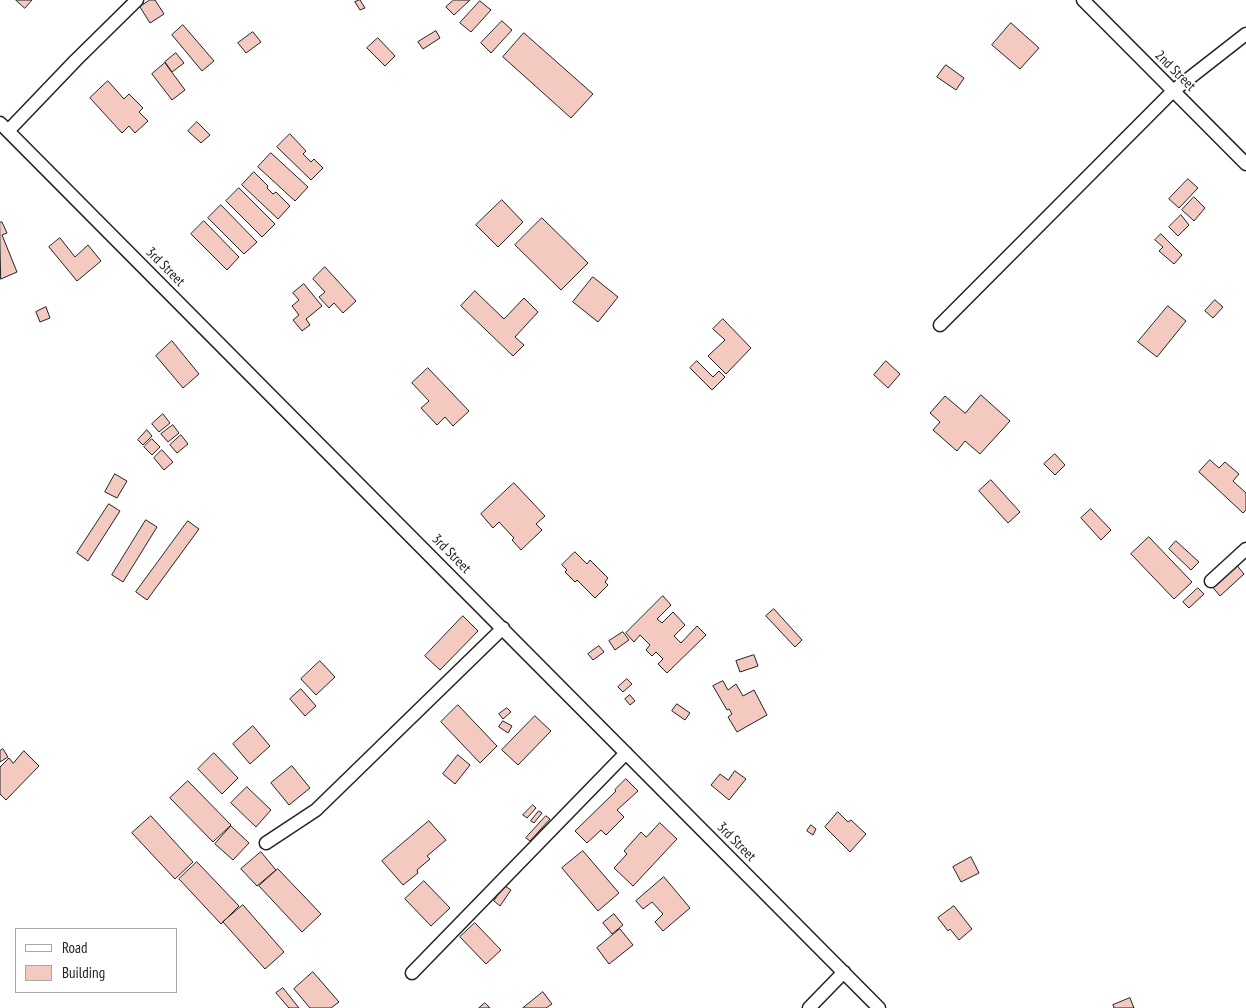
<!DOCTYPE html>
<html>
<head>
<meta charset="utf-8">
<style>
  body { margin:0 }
  #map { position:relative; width:1246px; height:1008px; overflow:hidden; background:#fff; font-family:"PT Sans Narrow",sans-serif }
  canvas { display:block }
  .legend { position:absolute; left:15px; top:928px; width:162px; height:65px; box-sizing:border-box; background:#fff; border:1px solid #a7a7a7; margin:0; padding:6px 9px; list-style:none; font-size:15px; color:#222 }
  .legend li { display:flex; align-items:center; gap:10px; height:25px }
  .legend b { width:25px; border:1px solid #a7a7a7 }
</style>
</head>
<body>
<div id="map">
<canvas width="1246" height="1008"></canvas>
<ul class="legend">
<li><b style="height:6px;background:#fff"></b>Road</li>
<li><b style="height:14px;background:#f3c9c0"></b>Building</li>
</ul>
</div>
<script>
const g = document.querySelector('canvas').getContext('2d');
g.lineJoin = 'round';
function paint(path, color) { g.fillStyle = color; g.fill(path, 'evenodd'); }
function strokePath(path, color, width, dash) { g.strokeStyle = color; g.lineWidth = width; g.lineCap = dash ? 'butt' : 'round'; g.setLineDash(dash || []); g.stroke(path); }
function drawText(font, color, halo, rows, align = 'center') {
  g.font = font + ' "PT Sans Narrow",sans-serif'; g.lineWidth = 4; g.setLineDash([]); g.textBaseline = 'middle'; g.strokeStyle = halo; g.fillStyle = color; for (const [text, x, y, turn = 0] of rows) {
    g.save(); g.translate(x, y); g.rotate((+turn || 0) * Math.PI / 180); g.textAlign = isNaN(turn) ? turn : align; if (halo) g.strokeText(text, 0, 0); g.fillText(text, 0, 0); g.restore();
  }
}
const building = new Path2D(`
  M16,0H32L25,8Z
  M150,0H155L164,14L150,23L140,7Z
  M360,0L365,8L360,10L355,2Z
  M454,0H470L454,15L446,7Z
  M480,1L491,10L471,32L460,23Z
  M502,21L512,30L491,53L481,43Z
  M1011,23L1039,48L1020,69L992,45Z
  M183,25L214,61L202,71L172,35Z
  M436,31L440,38L423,49L418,42Z
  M253,32L261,42L246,53L238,43Z
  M524,33L593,94L571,118L503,57Z
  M378,38L395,56L385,66L367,48Z
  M176,53L184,63L172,72L165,62Z
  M165,63L185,90L172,100L152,74Z
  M946,65L964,78L956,90L937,77Z
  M108,81L124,99L129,94L143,108L139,112L148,121L135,133L129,126L122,133L90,98Z
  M197,122L210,135L201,143L188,131Z
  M290,134L306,151L303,154L311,162L314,159L323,168L311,180L277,147Z
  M271,153L308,187L295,201L258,167Z
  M254,172L268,186L267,188L273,194L276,192L290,206L278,219L242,185Z
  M1188,179L1198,188L1179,208L1169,199Z
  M239,188L275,224L262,237L226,201Z
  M1194,197L1205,208L1194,221L1182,210Z
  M502,200L523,222L498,247L476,225Z
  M221,205L257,242L244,254L208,218Z
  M1181,215L1189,225L1178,236L1169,227Z
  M542,218L588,263L561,290L515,245Z
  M204,221L239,257L227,270L191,234Z
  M0,222H2L7,233L2,235L17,272L1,279Z
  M1161,234L1182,255L1174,264L1159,251L1163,247L1155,240Z
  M60,238L75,257L88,245L101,261L77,281L49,247Z
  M325,267L356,301L343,313L334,303L329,308L319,297L325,292L313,279Z
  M593,277L618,297L598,322L573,302Z
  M304,284L322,306L306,319L310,325L302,331L293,320L299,315L292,306L299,300L293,293Z
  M475,291L504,319L524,298L538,312L515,337L524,345L513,356L461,306Z
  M1215,300L1223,307L1213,318L1205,311Z
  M1168,306L1186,321L1157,357L1138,342Z
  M46,307L50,318L40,322L36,312Z
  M723,319L751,348L726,374L708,356L725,340L713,329Z
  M172,341L199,374L183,388L156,356Z
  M697,361L713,377L719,371L725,377L712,390L690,368Z
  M886,361L900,374L888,388L874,375Z
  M428,368L469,411L453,426L445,417L437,425L421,408L429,401L412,383Z
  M981,395L1010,421L980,454L965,441L957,451L933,430L940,422L930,413L945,396L965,413Z
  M163,414L170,423L159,432L152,424Z
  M173,425L179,433L168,442L161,434Z
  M147,430L152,436L143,445L138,440Z
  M181,435L188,444L177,453L170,445Z
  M152,439L160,447L152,455L144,447Z
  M162,450L173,462L164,470L154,458Z
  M1055,454L1065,465L1055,475L1044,464Z
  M1210,460L1219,468L1225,462L1239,474L1233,481L1246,493V510L1243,513L1199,472Z
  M115,474L127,481L117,498L105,492Z
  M991,480L1020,512L1008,523L979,491Z
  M514,483L545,516L536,524L542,530L521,550L512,540L514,538L499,522L493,528L481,514Z
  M109,504L120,511L88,561L77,553Z
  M1091,509L1111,530L1101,540L1081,518Z
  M146,520L157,527L123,582L112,575Z
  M188,521L199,529L147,600L136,592Z
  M1149,537L1192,582L1174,599L1131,554Z
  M1176,541L1199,562L1191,570L1169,549Z
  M575,552L587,564L590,560L608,578L605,582L608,585L595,598L577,580L575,582L565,572L567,570L562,565Z
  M1235,563L1244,574L1220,596L1210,584Z
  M1198,588L1204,594L1189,608L1183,602Z
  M663,596L671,605L657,619L662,623L673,612L685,625L674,636L681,643L697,626L706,635L667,673L658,664L663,659L656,652L652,656L646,650L650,645L640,635L634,642L626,633Z
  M774,609L802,640L795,647L766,616Z
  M463,616L478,631L440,670L425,656Z
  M623,632L629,640L615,650L609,641Z
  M599,646L604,652L593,660L588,654Z
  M754,655L758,666L740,672L736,661Z
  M320,661L335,677L316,695L301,679Z
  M627,679L632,684L623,692L618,687Z
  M723,681L728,690L736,684L743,696L754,690L767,715L737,732L728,717L732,714L729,709L727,710L713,686Z
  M301,689L316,706L305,716L290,699Z
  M630,695L635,701L630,705L625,699Z
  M677,704L690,713L685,720L672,711Z
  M458,705L497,746L480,763L441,722Z
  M507,708L511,712L503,719L499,714Z
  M535,716L551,731L518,765L502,750Z
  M503,721L512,726L508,733L499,727Z
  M253,726L270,746L250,764L233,744Z
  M3,749L8,757L0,762V751Z
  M24,751L39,766L6,800L0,794V767L9,758L13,763Z
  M214,753L238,778L222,794L198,769Z
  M458,755L470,765L455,784L443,774Z
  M292,766L310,788L289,805L271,783Z
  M735,771L746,779L729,800L711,785L720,774L728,780Z
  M626,779L638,791L617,810L624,817L606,835L601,830L587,843L575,831L616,791L615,790Z
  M188,781L231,825L213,842L170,798Z
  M247,787L271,810L256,827L231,803Z
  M533,805L536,808L527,818L523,815Z
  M539,811L542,813L534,823L531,821Z
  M838,812L848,822L851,820L866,834L850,852L825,827Z
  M151,816L193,862L175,879L132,833Z
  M546,816L550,819L530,841L526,838Z
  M429,821L446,840L427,856L430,859L417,870L418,873L403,885L382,861Z
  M660,823L677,839L633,886L614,868L627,854L624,851L641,832L646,837Z
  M811,825L816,829L813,835L807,831Z
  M231,826L249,843L233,860L215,844Z
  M583,851L619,893L598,911L562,868Z
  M261,852L276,870L257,886L241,869Z
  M971,857L979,873L961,882L953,867Z
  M197,862L239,906L221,924L179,879Z
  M278,869L321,914L302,932L259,886Z
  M664,877L690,908L663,931L655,922L663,914L652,902L643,909L636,901Z
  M424,881L450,908L431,926L405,899Z
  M505,886L511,890L500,906L494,901Z
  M243,905L284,952L265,969L223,922Z
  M954,906L972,929L959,940L950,929L948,931L938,918Z
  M614,914L623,925L612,934L603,923Z
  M475,923L501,950L486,964L460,937Z
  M620,929L633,945L609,964L597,948Z
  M313,972L339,1002L331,1008H310L294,989Z
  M283,988L299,1008H289L276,993Z
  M543,992L552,1004L546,1008H523Z
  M1130,998L1134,1008H1114L1113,1005Z
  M485,1003L490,1008H479Z`);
paint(building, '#f3c9c0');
strokePath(building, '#222', 1);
const street = new Path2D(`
  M1083,0L1246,164
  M0,123L879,1008
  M8,131L76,60L137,0
  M940,325L1173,91L1246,34
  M1211,581L1246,549
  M266,843L316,810L503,628
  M412,973L626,753
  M809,1008L844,972`);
strokePath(street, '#222', 15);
strokePath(street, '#fff', 12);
drawText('14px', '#222', '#fff', [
  ["2nd Street",1175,71,45],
  ["3rd Street",165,267,45],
  ["3rd Street",451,554,45],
  ["3rd Street",736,842,45]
]);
</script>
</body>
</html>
